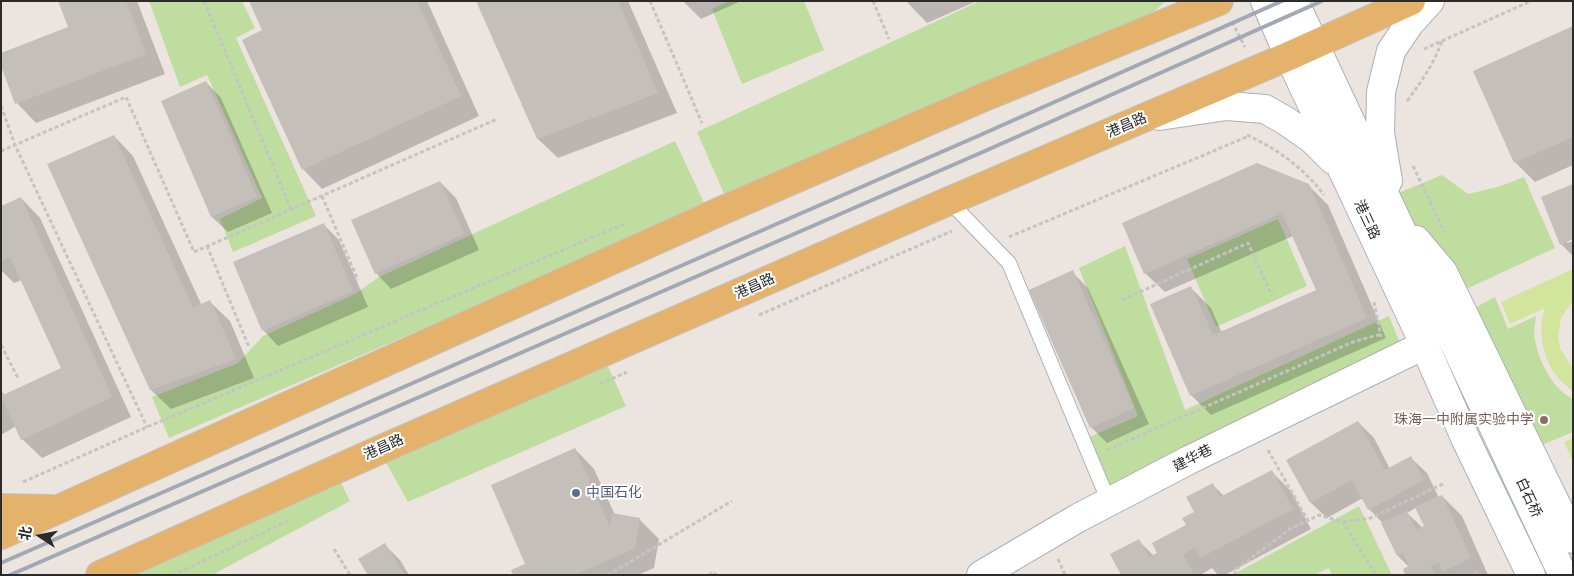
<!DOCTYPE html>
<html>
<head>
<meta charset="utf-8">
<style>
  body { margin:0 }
  #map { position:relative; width:1574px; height:576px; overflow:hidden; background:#ece4df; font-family:Poppins,"Noto Sans SC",sans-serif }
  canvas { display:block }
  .frame { position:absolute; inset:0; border:2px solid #2b2b2b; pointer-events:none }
  .north { position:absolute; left:15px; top:511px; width:50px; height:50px; -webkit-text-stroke:4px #fff; paint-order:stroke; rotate:281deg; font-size:14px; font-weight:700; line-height:20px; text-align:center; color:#2b2b2b }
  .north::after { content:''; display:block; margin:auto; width:18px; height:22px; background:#2b2b2b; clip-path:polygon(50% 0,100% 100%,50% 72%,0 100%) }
</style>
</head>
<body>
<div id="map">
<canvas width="1574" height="576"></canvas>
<div class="frame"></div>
<div class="north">北</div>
</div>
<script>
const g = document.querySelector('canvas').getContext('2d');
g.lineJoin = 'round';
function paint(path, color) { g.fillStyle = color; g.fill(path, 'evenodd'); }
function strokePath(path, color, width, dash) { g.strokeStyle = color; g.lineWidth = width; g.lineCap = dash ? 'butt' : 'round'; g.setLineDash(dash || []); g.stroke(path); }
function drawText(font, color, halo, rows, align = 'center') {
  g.font = font + ' Poppins,"Noto Sans SC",sans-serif'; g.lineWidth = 4; g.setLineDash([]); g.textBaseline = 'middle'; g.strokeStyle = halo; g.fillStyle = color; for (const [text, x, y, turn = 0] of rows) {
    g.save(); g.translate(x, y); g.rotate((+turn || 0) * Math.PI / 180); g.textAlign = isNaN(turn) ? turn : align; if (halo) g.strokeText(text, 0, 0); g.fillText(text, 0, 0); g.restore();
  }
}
paint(new Path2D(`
  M149,1H242L255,28L236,38L316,216L233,252L220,219L262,198L207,75L180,87Z
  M730,1H804L824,50L742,84L712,9Z
  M980,1H1166L1149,16L726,198L697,132Z
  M675,141L706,207L169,438L152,397L238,363L263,336L355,294L379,277Z
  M1442,175L1468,194L1498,187L1524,177L1555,248L1462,291L1399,213L1396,194Z
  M1278,219L1307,286L1216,327L1187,259Z
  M1125,246L1185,410L1389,316L1403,351L1113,495L1089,437L1138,416L1079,268Z
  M1495,297L1508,329L1536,316C1535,325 1533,335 1536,344C1540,364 1554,390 1573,399V432L1537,447L1469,311Z
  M604,358L626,406L408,502L383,457Z
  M337,474L350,501L212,575H119Z
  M1359,506L1392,575H1332L1329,568L1314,575H1232Z`), '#c0dda0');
paint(new Path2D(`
  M1573,269V300L1561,318L1558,337L1560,348L1573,369V391C1546,374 1535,337 1545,308L1510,324L1501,302Z
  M1573,438V462L1564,442Z`), '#d3e49d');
paint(new Path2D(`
  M59,1H137L165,74L36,123L17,103L69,28Z
  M250,1H427L479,116L322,189L303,169L264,31Z
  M477,1H628L677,113L558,158L538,139Z
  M683,1H741L701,19Z
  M906,1H977L927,23Z
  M1573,27V165L1535,182L1515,162Z
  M206,82L221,98L272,213L228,232L212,217L162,102Z
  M114,136L133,156L202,306L210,302L230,321L254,378L171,409L151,390L49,165Z
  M440,182L456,198L479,250L391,289L376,273Z
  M1308,185L1328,205L1386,338L1211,415L1191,395V288L1211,308L1222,333L1317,291L1293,236L1165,292L1145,273Z
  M21,198L40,218L131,417L42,458L22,439L16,426L1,435V390L5,396L63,369L22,280L14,283L1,270V207Z
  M323,224L339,240L368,307L278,346L263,330Z
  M1567,240V243L1573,241V256L1561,244Z
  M1072,272L1088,288L1149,424L1107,443L1091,427Z
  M1358,422L1374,438L1390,469L1411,458L1427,473L1439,498L1442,496L1462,516L1488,575H1407L1409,567L1398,556L1382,522L1369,509L1363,498L1327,518L1311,503L1288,460ZM1417,507L1426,527L1423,528L1407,513Z
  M575,449L594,469L615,515L639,519L659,539L654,568L638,575H514L527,564Z
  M1271,471L1291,491L1311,529L1225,575H1218L1212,568L1202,574V575H1122L1139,541L1154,556L1188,526L1213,485L1224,496Z
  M385,545L400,560L409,575H369Z`), '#0003');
paint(new Path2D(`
  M58,1H126L146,54L15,104L1,66V53L68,27Z
  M249,1H417L461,96L302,170L242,40L262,30Z
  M476,1H618L658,93L537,139Z
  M1573,26V137L1514,163L1473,71Z
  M206,81L257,197L211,217L161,101Z
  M114,135L193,308L210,300L236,359L150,390L47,164Z
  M1257,163L1309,184L1367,318L1190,396L1150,304L1191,286L1213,335L1316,290L1282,213L1144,274L1122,223Z
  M440,181L464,234L375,274L351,220Z
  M1573,184V239L1560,245L1541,197Z
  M21,197L112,397L21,440L1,396L61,368L10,257L1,261V206Z
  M324,223L353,291L262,331L233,262Z
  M1073,270L1134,408L1090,428L1029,290Z
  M1358,421L1385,470L1411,456L1424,480L1368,510L1352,480L1310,503L1286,460Z
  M575,448L610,527L612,513L640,518L635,548L575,575H513L511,570L525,564L491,485Z
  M1272,470L1293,509L1200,558L1195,548L1183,554L1194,575H1121L1110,554L1139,539L1149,557L1157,553L1152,543L1186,525L1182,518L1194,512L1186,497L1213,483L1220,497Z
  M1442,495L1471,558L1442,572L1439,563L1431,566L1435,575H1405L1403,569L1409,566L1403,553L1397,556L1381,523L1407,511L1416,530L1424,526L1415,507Z
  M385,543L404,575H368L358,559Z
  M1477,570L1479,575H1467Z`), '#c5bfba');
const service = new Path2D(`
  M949,201L1009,263L1109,502`);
const minor = new Path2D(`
  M981,575L1078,518L1189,460L1410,352`);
const secondary = new Path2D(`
  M1265,1L1289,56L1419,333L1466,440L1531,575
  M1294,1L1563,575
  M1159,116L1227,106L1265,109L1286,121L1313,140L1333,160
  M1388,181L1380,133L1381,92L1391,51L1410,23L1430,1
  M1416,240L1443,272L1573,539`);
const primary = new Path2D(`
  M1,508L50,509
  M1,535L721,211L982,98L1219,1
  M100,575L375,452L949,201L1289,56L1411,1`);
strokePath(service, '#abb0b6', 16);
strokePath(minor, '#abb0b6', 30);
strokePath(secondary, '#abb0b6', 30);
strokePath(primary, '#c4c4c4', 30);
strokePath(new Path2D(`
  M204,1L291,209
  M650,1L702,123
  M873,1L889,39
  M1232,22L1245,47
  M1424,49L1531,1
  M1407,101C1423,79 1432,67 1442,41
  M1,106L15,145L147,427
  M1247,135C1277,149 1304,168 1324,195
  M1,151L126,97L194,252L497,119
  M1413,166L1445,233
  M322,196L358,280
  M1009,237L1249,136
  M207,246L249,347
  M1122,300L1248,243L1272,296
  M1374,302L1381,337
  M759,315L952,231
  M1,345L18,378
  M600,384L627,372
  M1107,450L1353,342L1381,334
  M1268,450L1308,521
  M23,482L147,427L624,224
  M1343,522L1371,518L1445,483
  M334,549L350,575
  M1058,559L1065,575
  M173,575L290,520
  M608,575L732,501
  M709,575L714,572L716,575
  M1235,575V570L1290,529L1319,515L1343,522L1376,575`), '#c4c4c4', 3, [4, 2.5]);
strokePath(service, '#fff', 14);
strokePath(minor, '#fff', 28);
strokePath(secondary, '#fff', 28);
strokePath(primary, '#e4b26b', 28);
strokePath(new Path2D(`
  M1,563L978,136L1282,1
  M10,575L985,151L1322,1`), '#a2a8b4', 4);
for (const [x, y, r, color] of [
  [1544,420,5,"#8d6e63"],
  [576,493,5,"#5c6f8a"]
]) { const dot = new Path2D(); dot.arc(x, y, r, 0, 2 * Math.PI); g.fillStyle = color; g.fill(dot); strokePath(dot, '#fff', 2); }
drawText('14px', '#2b2b2b', '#fff', [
  ["港昌路",1127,126,-23],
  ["港三路",1366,220,65],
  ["港昌路",755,287,-24],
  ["港昌路",384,448,-24],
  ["建华巷",1193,459,-27],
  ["白石桥",1528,498,65]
]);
drawText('14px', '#785e54', '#fff', [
  ["珠海一中附属实验中学",1534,420]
], 'right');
drawText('14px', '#4e5e75', '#fff', [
  ["中国石化",586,493]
], 'left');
</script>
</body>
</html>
